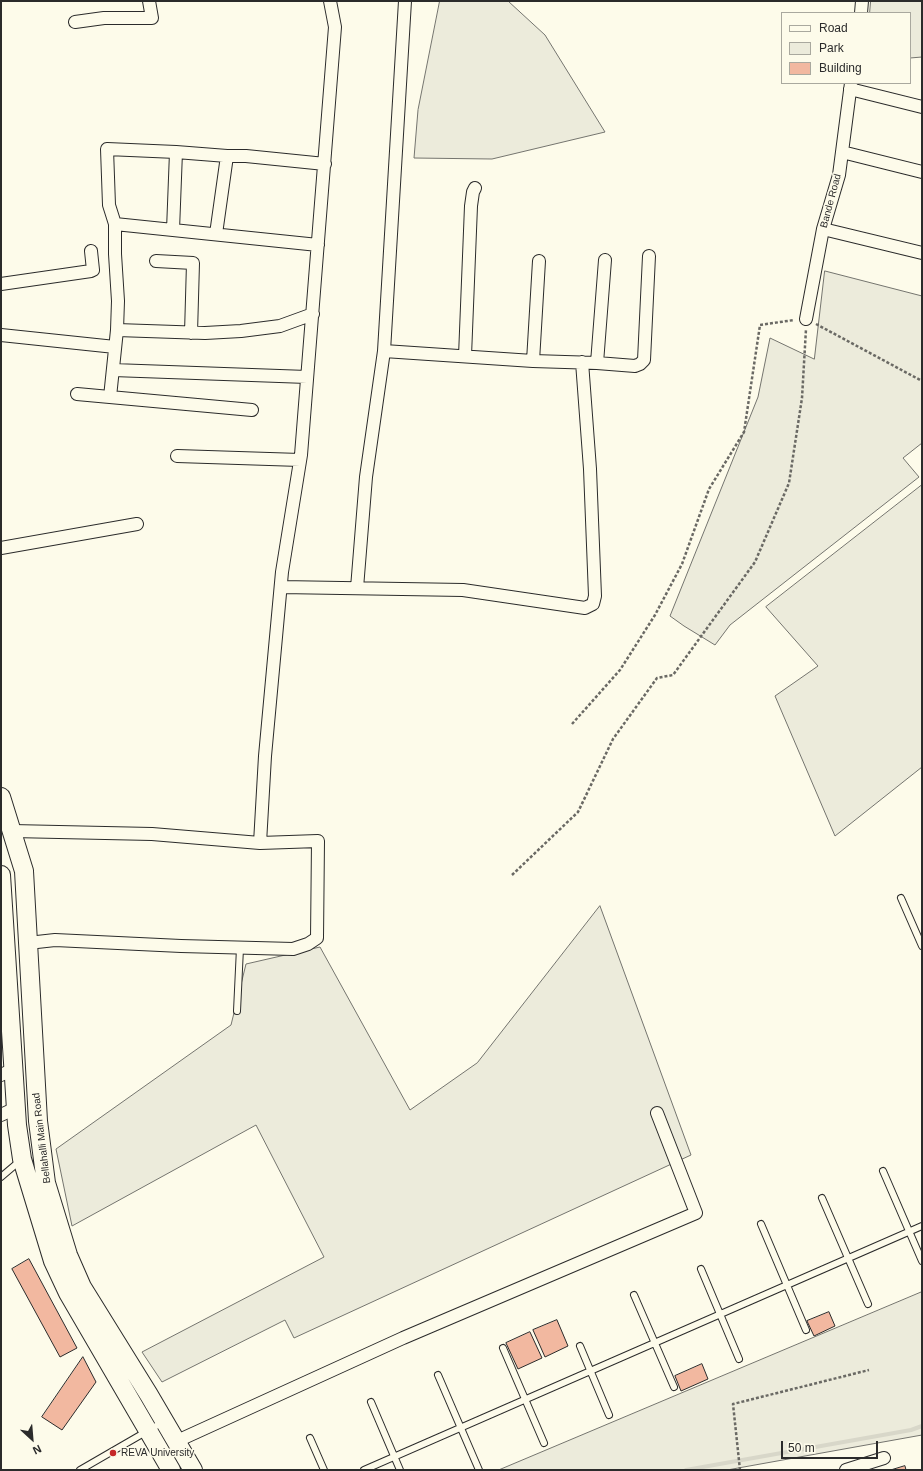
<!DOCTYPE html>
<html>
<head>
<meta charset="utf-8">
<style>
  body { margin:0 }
  #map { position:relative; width:923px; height:1471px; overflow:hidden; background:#fdfbea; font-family:Arial,sans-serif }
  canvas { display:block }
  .frame { position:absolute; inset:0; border:2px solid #2b2b2b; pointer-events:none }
  .legend { position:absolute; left:781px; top:12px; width:130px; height:72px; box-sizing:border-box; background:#fdfbea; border:1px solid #a9a89e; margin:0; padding:5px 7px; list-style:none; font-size:12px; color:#2b2b2b }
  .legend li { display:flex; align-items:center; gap:8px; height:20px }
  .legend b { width:20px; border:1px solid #a9a89e }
  .north { position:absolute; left:12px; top:1419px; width:40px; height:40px; -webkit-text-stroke:3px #fdfbea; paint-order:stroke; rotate:154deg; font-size:11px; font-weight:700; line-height:16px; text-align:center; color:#2b2b2b }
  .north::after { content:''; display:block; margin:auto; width:14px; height:18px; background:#2b2b2b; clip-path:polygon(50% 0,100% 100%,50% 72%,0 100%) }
  .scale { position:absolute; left:781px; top:1441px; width:97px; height:18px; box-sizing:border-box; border:2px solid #2b2b2b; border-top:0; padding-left:5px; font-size:12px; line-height:14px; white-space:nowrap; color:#2b2b2b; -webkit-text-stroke:3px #fdfbea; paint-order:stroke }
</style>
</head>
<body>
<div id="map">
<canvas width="923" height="1471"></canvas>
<div class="frame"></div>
<ul class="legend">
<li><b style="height:5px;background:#fdfbea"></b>Road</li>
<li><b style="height:11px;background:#ecebdb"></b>Park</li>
<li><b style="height:11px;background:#f2b8a0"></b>Building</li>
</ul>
<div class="north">N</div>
<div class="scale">50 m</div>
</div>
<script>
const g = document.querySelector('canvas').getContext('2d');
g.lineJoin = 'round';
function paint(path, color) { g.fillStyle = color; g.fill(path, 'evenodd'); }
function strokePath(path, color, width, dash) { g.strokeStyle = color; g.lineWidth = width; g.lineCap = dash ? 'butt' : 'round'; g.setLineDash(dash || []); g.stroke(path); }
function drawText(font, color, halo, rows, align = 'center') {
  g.font = font + ' Arial,sans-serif'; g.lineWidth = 3; g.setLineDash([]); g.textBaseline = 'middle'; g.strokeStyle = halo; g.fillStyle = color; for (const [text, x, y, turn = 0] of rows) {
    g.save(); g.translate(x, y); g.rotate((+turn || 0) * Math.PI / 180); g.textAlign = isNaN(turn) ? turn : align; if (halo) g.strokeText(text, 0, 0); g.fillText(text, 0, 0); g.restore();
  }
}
const green = new Path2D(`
  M440,1H508L545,35L605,132L492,159L414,158L418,110Z
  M871,1H922V57L910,58V13H870Z
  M825,271L922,296V443L903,458L919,477L730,625L715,645L684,626L670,616L758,397L770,338L814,359Z
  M922,485V767L835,836L775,696L818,666L766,607Z
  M600,906L691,1155L294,1338L285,1320L162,1382L142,1352L324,1257L256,1125L72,1226L56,1149L231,1025L246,964L320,947L410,1110L477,1063Z
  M922,1292V1435L727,1470H499Z`);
paint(green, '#ecebdb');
strokePath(green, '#74746e', 1);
strokePath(new Path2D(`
  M686,1470L911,1430L922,1426`), '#d8d7c9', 4);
const building = new Path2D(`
  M29,1259L77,1348L60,1357L12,1269Z
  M829,1312L835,1326L814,1336L807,1321Z
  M557,1320L568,1346L545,1357L533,1330Z
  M530,1332L542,1358L518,1369L506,1343Z
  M83,1357L96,1382L62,1430L42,1417Z
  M702,1364L708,1379L681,1391L675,1376Z
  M905,1466L906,1470H891Z`);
paint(building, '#f2b8a0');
strokePath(building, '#2b2b2b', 1);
const service = new Path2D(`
  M901,898L922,946
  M237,1011L240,948
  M883,1171L922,1261
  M1,1177L21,1160
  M822,1198L868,1304
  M761,1224L806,1330
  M701,1269L739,1359
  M634,1295L674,1387
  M580,1346L609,1415
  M503,1348L544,1443
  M438,1375L479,1470
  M371,1402L400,1470
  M310,1438L324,1470
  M80,1470L163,1422
  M364,1470L922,1226`);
const minor = new Path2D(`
  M861,13L862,1
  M75,22L104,18H152L149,1
  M850,89L922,107
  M842,152L922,172
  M115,224L109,205L107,149L176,152
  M823,229L922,253
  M173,230L176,152L227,156
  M216,234L227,156H246L325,164
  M156,261L193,263L191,333
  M1,284L91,271L93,270L91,251
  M806,319L823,229L839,175L851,83
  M117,330L118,301L115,254V224L318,245
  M1,335L115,347
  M384,351L533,361L597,363L635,366L640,364L644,360L649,256
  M465,356L471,206L473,192L475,188
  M533,361L539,261
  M597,363L605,260
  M113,370L307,377
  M77,394L252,410
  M110,397L117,330L205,333L241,331L280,326L313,314
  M177,456L300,460
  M1,548L137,524
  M281,587L463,590L585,608L593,604L595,596L590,469L582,362
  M357,588L366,477L384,351L405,1
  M12,831L152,834L260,843L318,841L317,938L308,944L293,949L181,946L55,940L28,943
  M260,843L265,756L282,572L301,455L335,27L330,1
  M1,1075L14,1069
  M1,1115L16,1108
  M177,1441L403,1338L696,1213L657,1113
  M846,1470L884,1458`);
const primary = new Path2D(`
  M1,797L24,871L38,1121L46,1183L68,1255L82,1287L149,1395L193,1470
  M1,875L17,1125L22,1159L53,1261L68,1293L171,1470`);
strokePath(service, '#2b2b2b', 8);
strokePath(minor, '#2b2b2b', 14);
strokePath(primary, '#2b2b2b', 20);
strokePath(new Path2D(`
  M816,324L922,381
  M572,724L620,670L655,615L682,564L709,489L744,432L760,325L794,320
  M512,875L578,812L613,739L657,678L673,675L755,562L789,483L802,398L806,329
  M740,1470L733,1404L869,1370`), '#6a6964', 2.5, [3, 2]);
strokePath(service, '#fdfbea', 6);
strokePath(minor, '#fdfbea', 12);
strokePath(primary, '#fdfbea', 18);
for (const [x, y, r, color] of [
  [113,1453,4,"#c62828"]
]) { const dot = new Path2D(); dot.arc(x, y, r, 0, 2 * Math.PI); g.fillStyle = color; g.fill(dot); strokePath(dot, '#fdfbea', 1.5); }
drawText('10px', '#2b2b2b', '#fdfbea', [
  ["Bande Road",831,201,-75],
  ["Bellahalli Main Road",42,1138,-97]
]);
drawText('10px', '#2b2b2b', '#fdfbea', [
  ["REVA University",121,1453]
], 'left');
</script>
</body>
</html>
